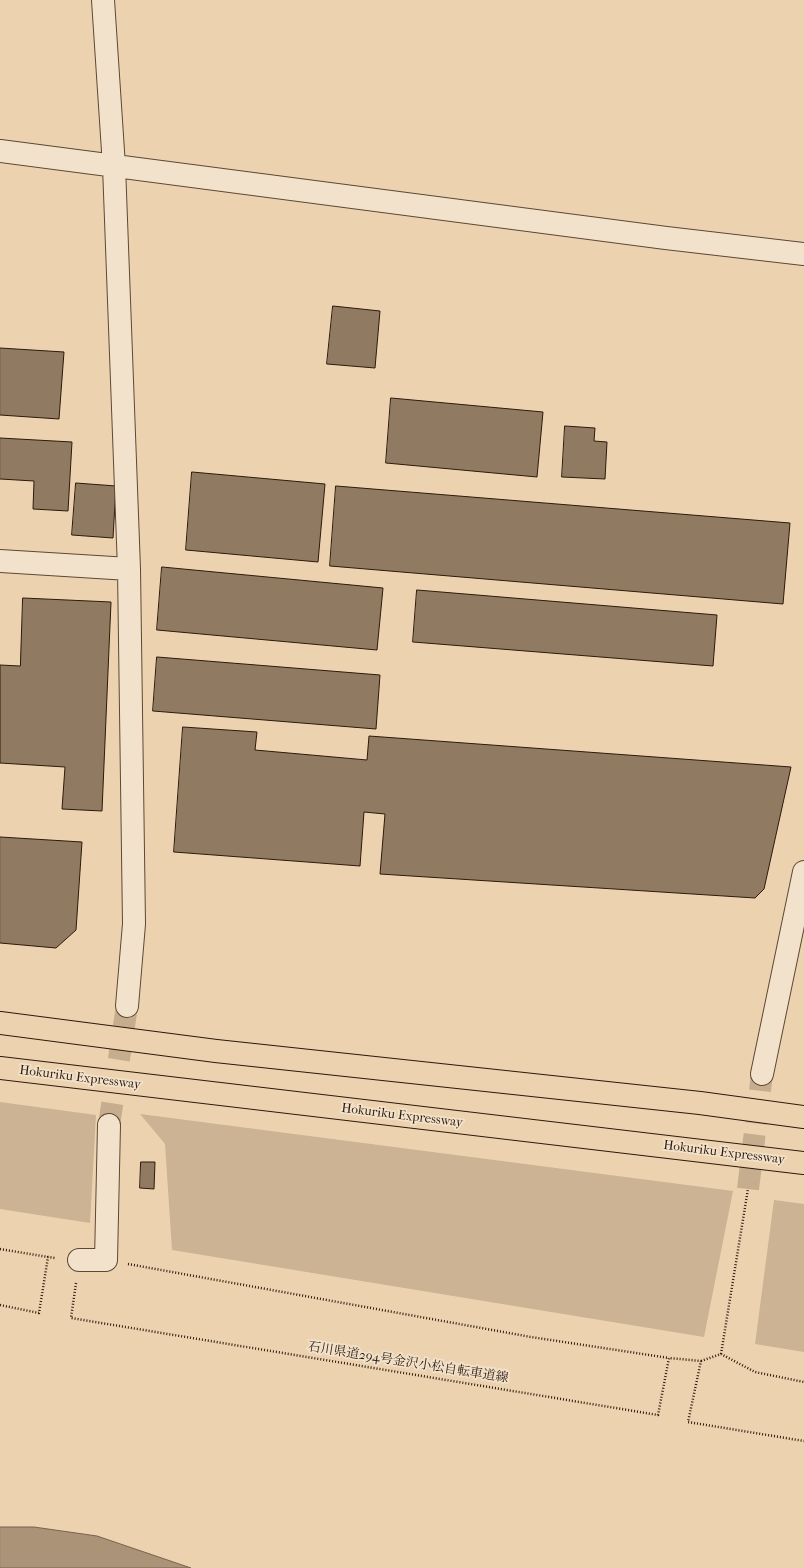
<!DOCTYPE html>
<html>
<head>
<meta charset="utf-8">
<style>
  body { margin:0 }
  canvas { display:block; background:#ecd2af }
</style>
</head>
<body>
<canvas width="804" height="1568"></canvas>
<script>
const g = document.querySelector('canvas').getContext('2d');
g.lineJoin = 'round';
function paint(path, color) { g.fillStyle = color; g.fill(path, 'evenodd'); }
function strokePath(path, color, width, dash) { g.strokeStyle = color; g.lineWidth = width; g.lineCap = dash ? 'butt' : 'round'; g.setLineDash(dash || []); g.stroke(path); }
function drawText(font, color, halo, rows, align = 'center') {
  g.font = font + ' "IM FELL French Canon","Noto Serif JP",serif'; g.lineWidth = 3.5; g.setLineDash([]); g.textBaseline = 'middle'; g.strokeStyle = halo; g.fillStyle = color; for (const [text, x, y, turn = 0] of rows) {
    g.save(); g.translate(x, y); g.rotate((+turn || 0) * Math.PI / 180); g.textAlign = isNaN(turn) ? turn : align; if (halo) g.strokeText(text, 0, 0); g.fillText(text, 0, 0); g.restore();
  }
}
paint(new Path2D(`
  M0,1102L96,1115L90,1223L0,1209Z
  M140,1114L733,1191L704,1337L172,1250L165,1144Z
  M774,1200L804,1204V1352L755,1344Z`), '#cbb393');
const water = new Path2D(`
  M0,1527H34L97,1536L191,1568H0Z`);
paint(water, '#ab9378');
strokePath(water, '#78634d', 1);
const building = new Path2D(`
  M333,306L380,311L375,368L327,364Z
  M0,348L64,352L59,419L0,415Z
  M391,398L543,412L537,477L386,463Z
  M565,426L595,428L594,441L607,442L605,479L562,477Z
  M0,438L72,442L68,511L33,509L34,481L0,479Z
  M192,472L325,484L318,562L186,550Z
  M76,483L116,486L113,538L72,535Z
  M336,486L790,523L783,604L330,566Z
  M162,567L383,588L377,650L157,630Z
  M417,590L717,615L713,666L413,642Z
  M23,598L111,602L102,811L62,809L65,767L0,763V665L20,666Z
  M157,657L380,675L376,729L153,711Z
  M183,727L257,732L255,750L367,760L369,736L791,767L764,889L755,898L380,874L385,814L364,812L360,866L174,852Z
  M0,837L82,842L76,930L56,948L0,943Z
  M141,1162H155L154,1189L140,1188Z`);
paint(building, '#907a61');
strokePath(building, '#2c1a0c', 1);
strokePath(new Path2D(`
  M109,1125L127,1006
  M748,1189L762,1074`), '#c6ad8e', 22, [22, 11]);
const minor = new Path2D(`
  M103,0L114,166L129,569L134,924L127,1006
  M0,151L666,238L804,254
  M0,561L129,569
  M762,1074L804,872
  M79,1260H106L109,1125`);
const highway = new Path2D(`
  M0,1023L216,1051L700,1103L804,1117
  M0,1068L804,1163`);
strokePath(minor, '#5c4835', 24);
strokePath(highway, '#2c1a0c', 24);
strokePath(new Path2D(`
  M0,1249L48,1257
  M128,1264L531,1337L669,1358
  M76,1283L71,1318L658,1415L669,1358L701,1361L688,1422L804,1441
  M0,1305L39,1313L48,1257L55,1258
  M721,1354L748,1189
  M701,1361L721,1354L755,1372L804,1382`), '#2c1a0c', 2.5, [1, 2]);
strokePath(minor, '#f3e2cb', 22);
strokePath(highway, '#ecd2af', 22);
drawText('13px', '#2c1a0c', '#f3e2cb', [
  ["Hokuriku Expressway",80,1078,7],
  ["Hokuriku Expressway",402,1116,7],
  ["Hokuriku Expressway",724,1153,7],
  ["石川県道294号金沢小松自転車道線",408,1363,9]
]);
</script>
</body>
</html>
